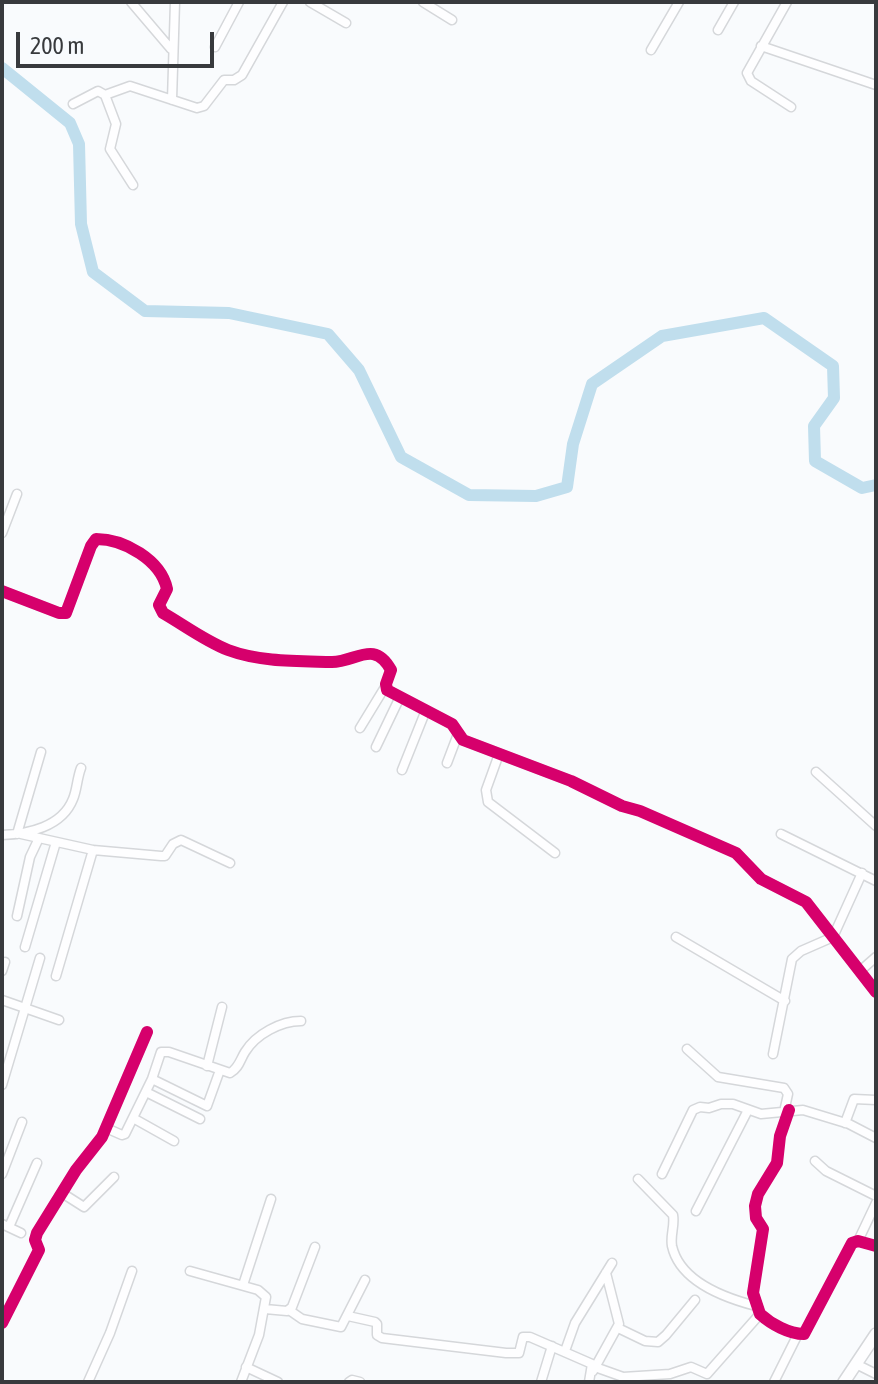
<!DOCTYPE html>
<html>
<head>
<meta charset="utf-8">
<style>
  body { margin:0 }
  #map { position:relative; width:878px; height:1384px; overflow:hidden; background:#f9fbfd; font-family:"Asap Condensed",sans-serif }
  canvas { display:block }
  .frame { position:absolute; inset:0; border:4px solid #383a3d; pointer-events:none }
  .scale { position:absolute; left:16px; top:32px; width:198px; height:36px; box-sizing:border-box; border:4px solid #383a3d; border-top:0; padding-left:10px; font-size:24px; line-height:28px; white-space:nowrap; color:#383a3d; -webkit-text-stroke:6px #f8fbfe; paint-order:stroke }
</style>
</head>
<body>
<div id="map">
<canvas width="878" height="1384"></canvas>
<div class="frame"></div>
<div class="scale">200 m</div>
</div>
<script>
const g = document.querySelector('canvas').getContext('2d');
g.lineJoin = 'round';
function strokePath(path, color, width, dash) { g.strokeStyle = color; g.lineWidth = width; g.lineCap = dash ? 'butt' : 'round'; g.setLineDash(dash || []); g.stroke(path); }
strokePath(new Path2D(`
  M2,68L70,123L79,144L81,224L93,272L145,311L229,313L328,334L359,370L401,457L469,495L536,496L567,487L573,444L592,384L662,336L764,318L833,366L834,398L814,426L815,461L862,488L876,485`), '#c0deed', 12);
const minor = new Path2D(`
  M131,2L171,49
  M310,2L346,23
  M423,2L452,20
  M787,2L747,73L751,81L791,107
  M718,30L734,2
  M761,46L876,85
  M215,47L239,2
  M651,50L679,2
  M105,95L116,124L110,149L133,185
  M172,100L175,2
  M73,104L98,91L105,95L130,86L197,108L204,106L224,80H234L242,75L283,2
  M2,533L17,494
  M2,591L59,613H66L91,546L96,539C124,539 161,560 167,589L159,605L163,613C184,625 205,641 228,650C260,662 297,661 332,662C356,662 374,639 391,670L386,684L387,690L452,724L463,740L571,781L622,806L640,811L736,853L761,879L806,902L876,992
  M360,728L385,687
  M376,747L400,697
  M499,754L486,790L488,802L555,853
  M447,763L458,734
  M402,770L426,710
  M816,772L876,826
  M17,834L41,752
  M21,834L93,850L161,856H165L173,844L181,840L230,863
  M781,834L876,881
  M2,835C28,834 62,827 73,799C77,790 77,778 81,768
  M17,916L30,857L39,838
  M676,937L785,1001
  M25,947L56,842
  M2,971L5,962
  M860,971L876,957
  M56,976L93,850
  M2,1000L59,1020
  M687,1049L718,1077L784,1088L788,1094L784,1112
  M773,1054L792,959L801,951L833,937L862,873
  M207,1066L222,1007
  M152,1079L207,1106L220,1070
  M2,1085L40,958
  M146,1092L200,1119
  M789,1110L780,1136L777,1163L758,1194L755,1206L756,1218L763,1229L753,1293L760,1314C771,1324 789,1334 804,1334L852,1243L858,1241L876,1246
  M133,1118L174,1141
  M845,1123L854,1099L876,1100
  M106,1128L122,1135L125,1134L152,1079L161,1052H169L230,1073C239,1068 240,1060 245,1052C256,1034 281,1021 301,1021
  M815,1161L826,1171L876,1196
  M2,1174L22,1122
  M662,1174L693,1110L700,1107L709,1108L721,1104H733L761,1114L803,1110L849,1124L876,1138
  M638,1179L673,1215C675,1226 670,1235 672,1246C680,1282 725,1298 756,1306
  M62,1193L84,1207L114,1177
  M696,1211L748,1110
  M2,1224L21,1233
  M9,1227L37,1163
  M858,1241L876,1203
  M190,1271L258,1290L266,1297L259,1335L241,1382
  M243,1285L271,1199
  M265,1309L287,1311L292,1307L315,1247
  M289,1310L302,1319L341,1327L365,1280
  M348,1316L375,1322L377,1324V1335L382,1338L506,1353H519L523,1337H530L592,1364L589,1382
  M2,1323L39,1250L35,1240L37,1233L76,1170L102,1137L147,1032
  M618,1328L645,1341L658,1342L666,1335L695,1300
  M565,1351L575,1323L612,1263
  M856,1364L876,1374
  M246,1367L278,1382
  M595,1367L623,1377L670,1374L691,1367L707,1374L760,1314
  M593,1371L619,1324L606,1273
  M88,1382L110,1333L132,1271
  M349,1382L352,1380L360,1382
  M541,1382L552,1346
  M774,1382L798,1334`);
const secondary = new Path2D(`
  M844,1382L876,1334`);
strokePath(minor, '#d5d7da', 11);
strokePath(secondary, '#d5d7da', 14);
strokePath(minor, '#fefeff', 8);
strokePath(secondary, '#fefeff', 11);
strokePath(new Path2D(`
  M2,591L59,613H66L91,546L96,539C124,539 161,560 167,589L159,605L163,613C184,625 205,641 228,650C260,662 297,661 332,662C356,662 374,639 391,670L386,684L387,690L452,724L463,740L571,781L622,806L640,811L736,853L761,879L806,902L876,992
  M789,1110L780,1136L777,1163L758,1194L755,1206L756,1218L763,1229L753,1293L760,1314C771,1324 789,1334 804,1334L852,1243L858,1241L876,1246
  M2,1323L39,1250L35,1240L37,1233L76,1170L102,1137L147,1032`), '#d6006c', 12);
</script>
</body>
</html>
